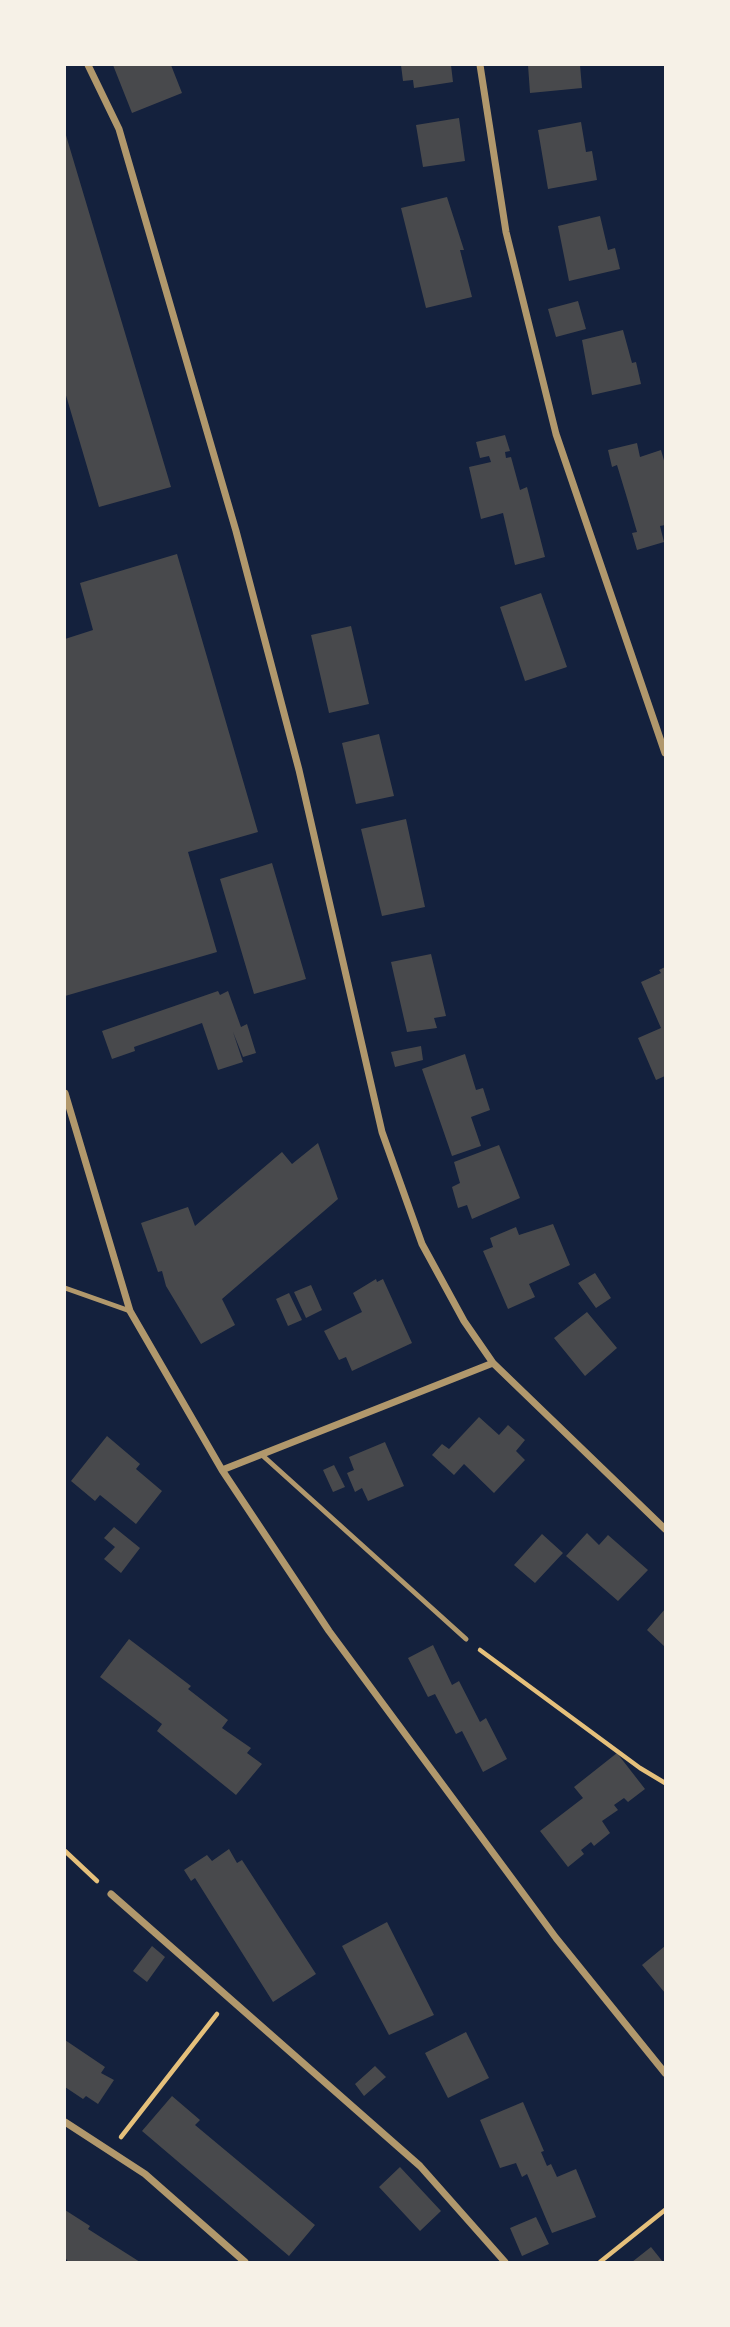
<!DOCTYPE html>
<html>
<head>
<meta charset="utf-8">
<style>
  body { margin:0 }
  #map { position:relative; width:730px; height:2327px; overflow:hidden; background:#14213d; font-family:"Public Sans",sans-serif }
  canvas { display:block }
  .frame { position:absolute; inset:0; border:66px solid #f6f1e7; pointer-events:none }
</style>
</head>
<body>
<div id="map">
<canvas width="730" height="2327"></canvas>
<div class="frame"></div>
</div>
<script>
const g = document.querySelector('canvas').getContext('2d');
g.lineJoin = 'round';
function paint(path, color) { g.fillStyle = color; g.fill(path, 'evenodd'); }
function strokePath(path, color, width, dash) { g.strokeStyle = color; g.lineWidth = width; g.lineCap = dash ? 'butt' : 'round'; g.setLineDash(dash || []); g.stroke(path); }
paint(new Path2D(`
  M113,65H171L182,93L132,113Z
  M401,65H451L453,82L414,88L413,80L403,81Z
  M528,65H580L582,88L530,93Z
  M459,118L465,161L423,167L416,125Z
  M581,122L586,152L592,151L597,180L548,189L538,130Z
  M65,132L171,487L99,507L65,392Z
  M447,197L464,250H460L472,297L426,308L401,208Z
  M600,216L608,250L615,248L620,269L569,281L558,226Z
  M578,301L586,329L556,337L548,309Z
  M623,330L632,363L636,362L641,384L592,395L582,340Z
  M505,435L510,451L505,452L506,458L511,457L520,490L527,487L545,557L515,565L503,513L481,519L469,467L491,462L489,456L480,458L476,442Z
  M637,443L640,457L661,450L665,464V525L660,526L664,542L637,550L632,533L637,532L627,498L617,465L612,467L608,450Z
  M177,554L258,832L188,852L217,952L65,996V639L93,630L80,583Z
  M541,593L567,667L525,681L500,607Z
  M351,626L369,704L329,713L311,635Z
  M379,734L394,796L356,804L342,743Z
  M406,819L425,907L382,916L361,829Z
  M272,863L306,979L254,994L220,879Z
  M431,954L446,1016L434,1018L437,1028L407,1032L391,962Z
  M665,967V1076L656,1080L638,1038L661,1028L641,982L661,973L659,970Z
  M218,991L220,995L228,991L241,1027L247,1024L256,1053L243,1057L233,1032L243,1062L218,1070L202,1023L134,1047L135,1051L112,1059L102,1031Z
  M421,1046L423,1060L395,1067L391,1052Z
  M465,1054L476,1090L483,1088L490,1110L471,1117L481,1146L452,1156L422,1069Z
  M318,1143L338,1199L222,1299L235,1325L201,1344L166,1286L162,1271L158,1272L141,1223L188,1207L195,1226L282,1152L292,1164Z
  M499,1145L520,1198L472,1219L467,1205L458,1208L452,1187L460,1183L454,1162Z
  M553,1224L570,1265L529,1284L535,1297L508,1309L483,1251L493,1247L490,1238L516,1227L519,1235Z
  M595,1273L611,1298L596,1308L578,1283Z
  M376,1279L377,1282L383,1279L412,1343L352,1371L346,1357L339,1360L324,1331L362,1312L353,1293Z
  M311,1285L322,1310L306,1318L294,1292Z
  M289,1293L302,1320L288,1326L276,1299Z
  M587,1312L617,1348L585,1376L554,1338Z
  M479,1417L499,1435L508,1425L525,1440L516,1451L525,1460L494,1493L464,1464L454,1475L432,1455L442,1444L449,1449Z
  M107,1436L140,1464L136,1469L162,1491L136,1524L100,1495L95,1501L71,1481Z
  M385,1442L404,1486L368,1501L362,1488L355,1492L347,1473L354,1470L349,1457Z
  M334,1465L345,1487L333,1492L323,1470Z
  M114,1527L140,1548L121,1573L104,1559L115,1547L104,1538Z
  M587,1533L599,1545L608,1535L648,1570L618,1601L566,1556Z
  M542,1534L563,1553L535,1583L514,1565Z
  M665,1609V1647L647,1630Z
  M129,1639L191,1686L188,1689L228,1720L222,1728L251,1748L247,1753L262,1764L236,1795L157,1731L162,1724L100,1677Z
  M433,1645L452,1685L459,1681L480,1722L486,1718L507,1759L483,1772L462,1731L456,1734L435,1694L428,1697L408,1658Z
  M617,1753L645,1789L628,1802L624,1798L614,1805L618,1810L602,1821L610,1833L594,1846L591,1842L581,1850L584,1854L568,1867L540,1831L583,1798L574,1787Z
  M229,1849L237,1863L242,1860L316,1974L273,2002L195,1878L191,1881L184,1870L207,1855L212,1861Z
  M387,1922L434,2015L389,2035L342,1946Z
  M152,1946L165,1957L147,1982L133,1971Z
  M665,1946V1993L642,1965Z
  M466,2032L489,2078L448,2098L425,2053Z
  M65,2040L105,2067L101,2073L114,2080L98,2104L86,2096L83,2099L65,2087Z
  M375,2066L386,2077L364,2096L355,2084Z
  M172,2096L200,2120L195,2125L315,2225L289,2256L142,2131Z
  M523,2102L544,2151L541,2152L547,2166L551,2164L557,2177L576,2169L596,2217L552,2233L527,2174L522,2177L516,2163L500,2168L480,2120Z
  M400,2167L441,2211L420,2231L379,2187Z
  M65,2210L90,2226L88,2229L140,2262H68L65,2257Z
  M536,2217L549,2244L522,2256L510,2228Z
  M651,2247L663,2262H632Z`), '#48494c');
strokePath(new Path2D(`
  M480,1650L640,1768L665,1783
  M65,1851L97,1881
  M121,2137L217,2014
  M600,2262L665,2210`), '#e5c07b', 4.5);
strokePath(new Path2D(`
  M65,1288L130,1311
  M262,1455L466,1639`), '#b1986c', 5);
strokePath(new Path2D(`
  M88,65L119,129L236,531L299,770L382,1132L422,1244L464,1321L493,1363L665,1529
  M480,65L506,232L556,434L665,753
  M65,1093L130,1311L222,1470L329,1631L556,1938L665,2073
  M222,1470L493,1363
  M111,1894L420,2166L505,2262
  M65,2122L145,2174L245,2262`), '#b1986c', 7);
</script>
</body>
</html>
